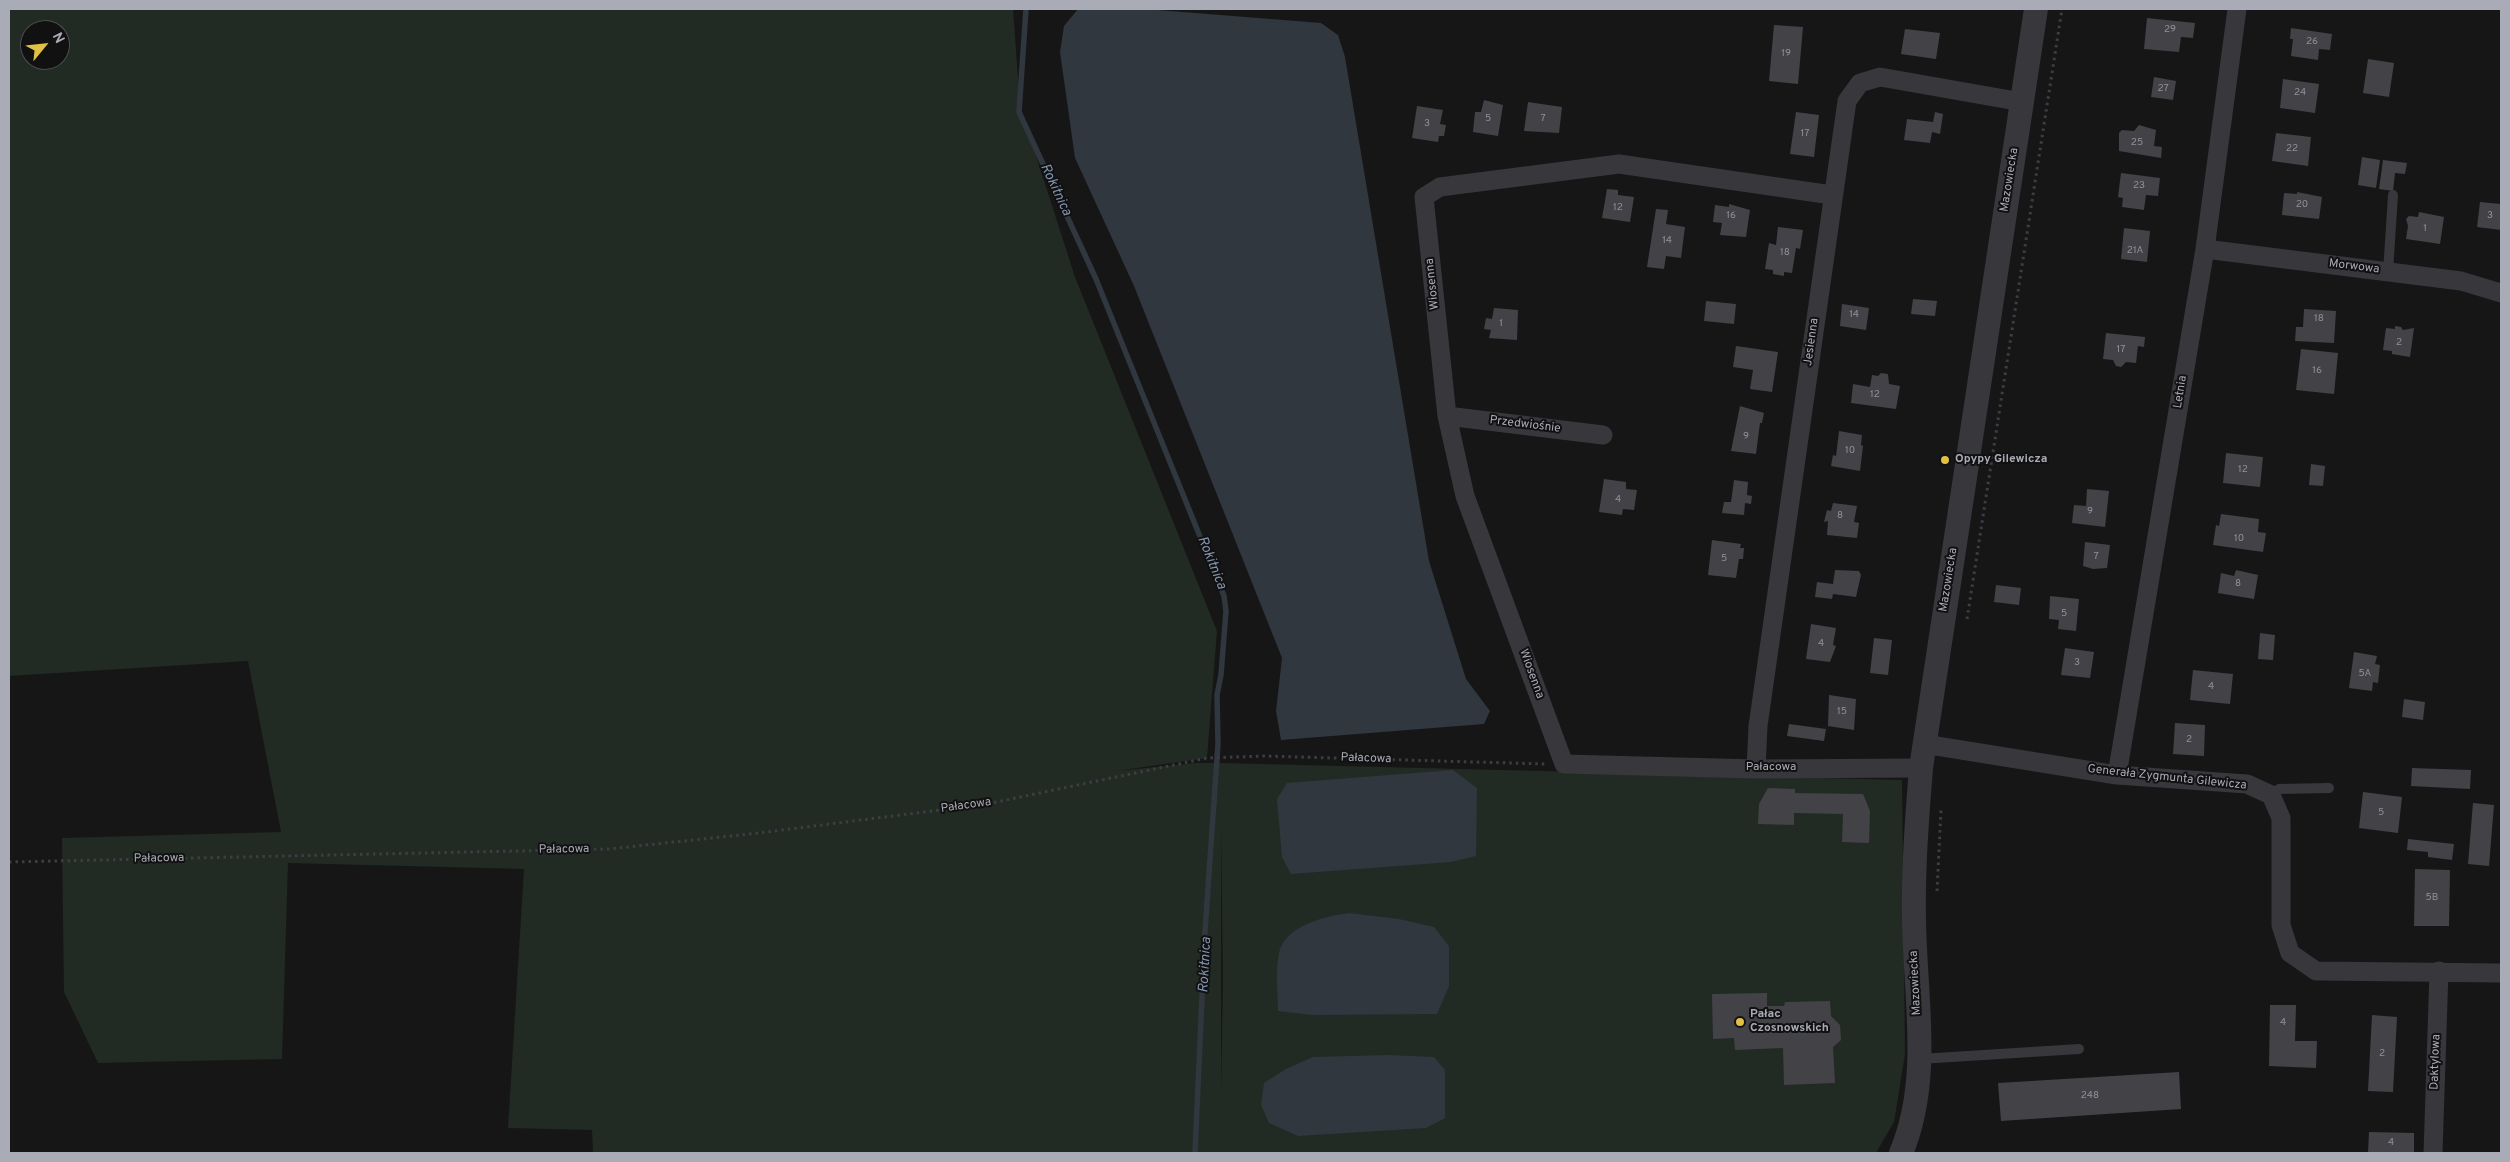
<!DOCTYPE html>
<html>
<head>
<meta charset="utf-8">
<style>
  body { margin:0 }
  #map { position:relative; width:2510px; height:1162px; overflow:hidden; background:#161617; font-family:Overpass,sans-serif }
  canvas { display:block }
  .frame { position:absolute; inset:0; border:10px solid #a9abb6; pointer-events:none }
  .north { position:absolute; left:20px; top:20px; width:50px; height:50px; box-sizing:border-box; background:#111112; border:1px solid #4e4f54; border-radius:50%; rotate:62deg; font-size:14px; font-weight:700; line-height:20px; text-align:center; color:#a9abb6 }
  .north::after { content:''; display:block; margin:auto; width:18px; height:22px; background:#e1c044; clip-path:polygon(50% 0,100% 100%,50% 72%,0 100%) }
</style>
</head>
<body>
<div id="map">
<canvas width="2510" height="1162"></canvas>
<div class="frame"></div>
<div class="north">N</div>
</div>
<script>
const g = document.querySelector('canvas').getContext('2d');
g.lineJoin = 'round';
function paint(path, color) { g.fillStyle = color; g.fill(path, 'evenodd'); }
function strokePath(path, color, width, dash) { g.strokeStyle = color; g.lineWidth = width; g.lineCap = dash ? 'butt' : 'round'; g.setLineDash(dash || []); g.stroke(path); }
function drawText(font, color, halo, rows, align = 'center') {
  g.font = font + ' Overpass,sans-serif'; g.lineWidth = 4; g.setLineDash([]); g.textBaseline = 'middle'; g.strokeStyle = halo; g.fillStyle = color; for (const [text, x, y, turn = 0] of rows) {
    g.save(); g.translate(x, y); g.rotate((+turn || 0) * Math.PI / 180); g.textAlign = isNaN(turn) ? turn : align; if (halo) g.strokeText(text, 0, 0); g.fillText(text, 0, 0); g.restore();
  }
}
paint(new Path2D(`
  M9,9H1013L1020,106L1075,277L1217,631L1207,758L1116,771L1195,763H1221L1902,780L1905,1054L1894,1122L1876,1153H593L592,1130L508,1128L524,869L288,863L282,1059L98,1063L64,992L62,838L281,832L248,661L9,676ZM30,30H60V60H30ZM1221,828L1223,980L1221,1091Z`), '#222a24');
paint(new Path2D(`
  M1078,9H1145L1321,23L1338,35L1345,57L1429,561L1466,679L1490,711L1484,724L1281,740L1276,711L1282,658L1134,286L1075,158L1060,52L1064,26Z
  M1453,770L1477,788L1476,856L1451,862L1291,874L1282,857L1277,799L1287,783Z
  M1349,913L1399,919L1434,927L1449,946V986L1437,1014L1313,1015L1278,1011C1278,993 1275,971 1279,953C1284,926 1326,916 1349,913Z
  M1388,1055L1434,1057L1445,1070V1118L1426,1128L1298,1136L1269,1123L1261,1105L1264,1083L1286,1069L1313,1057Z`), '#30373f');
strokePath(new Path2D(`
  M1026,9L1019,112L1096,279L1224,596L1226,611L1221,675L1217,695L1218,744L1205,931L1195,1153`), '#30373f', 5.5);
paint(new Path2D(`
  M2147,18L2195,23L2193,38L2181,37L2179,52L2144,49Z
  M1774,25L1803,27L1798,84L1769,81Z
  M2291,28L2332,34L2330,50L2319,49L2318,60L2291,56L2293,39H2290Z
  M1905,29L1940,33L1936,59L1901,54Z
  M2368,59L2394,63L2389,97L2363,93Z
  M2154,77L2176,81L2173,100L2151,97Z
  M2283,79L2319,84L2315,113L2280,108Z
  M1484,100L1503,105L1498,136L1473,132L1475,112H1481Z
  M1528,102L1562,107L1559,133L1524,131Z
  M1417,106L1443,110L1440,124L1446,125L1444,136H1439L1438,142L1412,138Z
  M1796,112L1819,115L1814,157L1790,154Z
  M1935,112L1943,114L1940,134L1932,132L1930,143L1904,140L1907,119L1933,122Z
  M2139,125L2156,130L2154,146L2162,147L2161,158L2119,151V133L2122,130L2134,131Z
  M2276,133L2311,137L2308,166L2272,161Z
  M2362,157L2380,160L2376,188L2358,185Z
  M2383,160L2407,163L2405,174L2395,173L2393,191L2379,189Z
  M2121,173L2160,178L2158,196L2146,195L2144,210L2122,207L2123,198L2118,197Z
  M1607,189L1618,190V195L1634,197L1630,222L1602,218Z
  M2297,192L2322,197L2319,219L2282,215L2284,193L2297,194Z
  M2480,202L2501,204V230L2477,227Z
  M1729,204L1750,210L1746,237L1720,235L1722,223L1713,222L1715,205L1729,207Z
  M1656,209L1668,210L1666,224L1685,227L1681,258L1666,256L1664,269L1647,267Z
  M2419,212L2444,217L2440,244L2406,239L2408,226L2406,219L2409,216L2418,217Z
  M1778,227L1803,230L1800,249L1796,248L1792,273L1784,272V276L1773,274V270L1765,269L1769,243L1776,245Z
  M2124,228L2150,231L2147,262L2121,259Z
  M1913,299L1937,301L1935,316L1911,314Z
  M1706,301L1736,304L1734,324L1704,321Z
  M1842,304L1869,308L1866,330L1840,326Z
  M1494,308L1518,310L1517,340L1489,338L1491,330L1484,329L1486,318L1492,319Z
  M2304,309L2336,311L2334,343L2295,341L2296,327H2303Z
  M2395,326L2401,327L2403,330L2414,328L2410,357L2392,354V351L2383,350L2386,328L2395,329Z
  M2106,333L2145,337L2144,347L2138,346L2136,363L2126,362L2121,367L2116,366L2113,360L2103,359Z
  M1736,346L1778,352L1772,392L1750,389L1753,370L1733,367Z
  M2301,349L2338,353L2334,394L2296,390Z
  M1881,373L1888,374L1889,384L1900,386L1896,409L1851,403L1853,384L1870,387L1872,375L1878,376Z
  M1740,406L1764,413L1762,423H1760L1756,454L1731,451Z
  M1839,431L1862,435L1861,445L1863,446L1860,471L1831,466L1833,455L1836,456Z
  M2226,453L2263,457L2260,487L2223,483Z
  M2311,464L2325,466L2323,486L2309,485Z
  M1604,479L1626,482V489L1637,490L1634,510L1623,509L1622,515L1599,512Z
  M1734,480L1748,482L1747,495L1752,496L1751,504L1745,503L1744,515L1722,513L1724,502H1731Z
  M2087,489L2109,491L2105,527L2072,523L2074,505L2086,506Z
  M1833,503L1857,506L1854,522L1859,523L1857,538L1827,535L1828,521L1824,522L1827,510L1831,511Z
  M2221,514L2259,519L2258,532L2266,533L2263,552L2213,545L2216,525L2219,526Z
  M1712,540L1741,544L1740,548H1744L1743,559H1739L1736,578L1708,575Z
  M2085,542L2110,545L2107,568L2093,569L2083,566Z
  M1835,570L1859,571L1861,575L1856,597L1833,594L1832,599L1815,597L1817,582L1833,584Z
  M2236,570L2258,575L2254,599L2218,593L2221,573L2234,576Z
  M1996,585L2021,588L2019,605L1994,602Z
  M2050,596L2079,599L2076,631L2058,629L2059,620L2049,619Z
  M1811,624L1836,628L1833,645L1836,646L1830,662L1806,659Z
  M2260,633L2275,635L2273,660L2258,659Z
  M1874,638L1892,640L1888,675L1870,673Z
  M2065,648L2094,652L2090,678L2061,675Z
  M2354,652L2377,656L2375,664L2380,665L2378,683L2373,682L2372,691L2349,688Z
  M2193,670L2233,674L2230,704L2190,700Z
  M1829,695L1856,699L1854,730L1828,726Z
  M2404,699L2425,702L2423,720L2402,717Z
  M2175,723L2205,725L2204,756L2173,754Z
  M1789,724L1826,729L1824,741L1787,736Z
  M2412,768L2471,770L2470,789L2411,786Z
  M1768,788L1795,789V793L1863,794L1870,811L1869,843L1842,842L1843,814L1794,813V825L1758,824L1759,804Z
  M2363,792L2402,797L2398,833L2359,828Z
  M2473,803L2494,805L2489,866L2468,864Z
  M2408,839L2454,844L2452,860L2428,857V852L2407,850Z
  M2415,869L2450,870L2449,926H2414Z
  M1767,993V1006H1784L1785,1002L1830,1001L1831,1016L1840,1025L1841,1040L1833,1047L1835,1083L1784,1085L1783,1048L1735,1050L1734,1038L1713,1039L1712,994Z
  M2270,1005H2296L2295,1041H2317L2316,1068L2269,1066Z
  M2372,1015L2397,1017L2393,1092L2368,1091Z
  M2179,1072L2181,1109L2001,1121L1998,1083Z
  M2369,1132L2414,1133V1153H2368Z`), '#434347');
strokePath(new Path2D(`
  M1967,619L2062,9
  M9,862L609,849L759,833L987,804L1207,758L1263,756L1545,764
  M1937,891L1941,810`), '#3d3e43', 3, [2.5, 4]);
strokePath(new Path2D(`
  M2388,272L2393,195
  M2271,795L2279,789L2329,788
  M1920,1059L2079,1049`), '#37373c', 10);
strokePath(new Path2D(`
  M1832,195L1619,164L1440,187L1424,197L1447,416L1465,496L1564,764L1756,769L1921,768
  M2205,249L2461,281L2501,293
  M1447,416L1603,435
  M1924,744L2117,775L2247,784L2271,795L2281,818V925L2290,953L2316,971L2501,973
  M1756,769L1758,726L1847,101L1860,83L1880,77L2022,102
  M2117,775L2205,249L2237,9
  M2433,1153L2439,971`), '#37373c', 19);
strokePath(new Path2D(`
  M1901,1153C1932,1079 1915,998 1914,920C1913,869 1917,818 1921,768L2036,9`), '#37373c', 24);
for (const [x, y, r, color] of [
  [1945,460,5,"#e1c044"],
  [1740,1022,5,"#e1c044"]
]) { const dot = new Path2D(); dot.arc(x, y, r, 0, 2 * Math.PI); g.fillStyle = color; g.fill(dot); strokePath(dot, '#111112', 2); }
drawText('10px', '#90919a', null, [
  ["29",2170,30],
  ["26",2312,42],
  ["19",1786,54],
  ["27",2163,89],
  ["24",2300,93],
  ["5",1488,119],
  ["7",1543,119],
  ["3",1427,124],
  ["17",1805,134],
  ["25",2137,143],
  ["22",2292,149],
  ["23",2139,186],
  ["20",2302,205],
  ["12",1618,208],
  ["16",1731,216],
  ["3",2490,216],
  ["1",2425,229],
  ["14",1667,241],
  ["21A",2135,251],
  ["18",1785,253],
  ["14",1854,315],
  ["18",2319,319],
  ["1",1501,324],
  ["2",2399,343],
  ["17",2121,350],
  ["16",2317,371],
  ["12",1875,395],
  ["9",1746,437],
  ["10",1850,451],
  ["12",2243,470],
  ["4",1618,500],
  ["9",2090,512],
  ["8",1840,516],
  ["10",2239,539],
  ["7",2096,557],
  ["5",1724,559],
  ["8",2238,584],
  ["5",2064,614],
  ["4",1821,644],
  ["3",2077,663],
  ["5A",2365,674],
  ["4",2211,687],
  ["15",1842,712],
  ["2",2189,740],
  ["5",2381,813],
  ["5B",2432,898],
  ["4",2283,1023],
  ["2",2382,1054],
  ["248",2090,1096],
  ["4",2391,1143]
]);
drawText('12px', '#a9abb6', '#111112', [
  ["Mazowiecka",2010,180,-81],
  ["Morwowa",2354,267,7],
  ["Wiosenna",1433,284,-96],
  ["Jesienna",1812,342,-82],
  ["Letnia",2181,392,-81],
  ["Przedwiośnie",1525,425,7],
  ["Mazowiecka",1949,580,-81],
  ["Wiosenna",1531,674,70],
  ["Pałacowa",1366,759,2],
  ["Pałacowa",1771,768],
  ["Generała Zygmunta Gilewicza",2167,778,6],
  ["Pałacowa",966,806,-8],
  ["Pałacowa",564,850,-1],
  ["Pałacowa",159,859,-1],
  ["Mazowiecka",1916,983,-93],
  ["Daktylowa",2436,1062,-88]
]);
drawText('bold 12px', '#a9abb6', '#111112', [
  ["Opypy Gilewicza",1955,460],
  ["Pałac",1750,1015],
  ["Czosnowskich",1750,1029]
], 'left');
drawText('italic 14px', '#8394ae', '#111112', [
  ["Rokitnica",1055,190,65],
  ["Rokitnica",1211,563,68],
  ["Rokitnica",1206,965,-87]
]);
</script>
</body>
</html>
